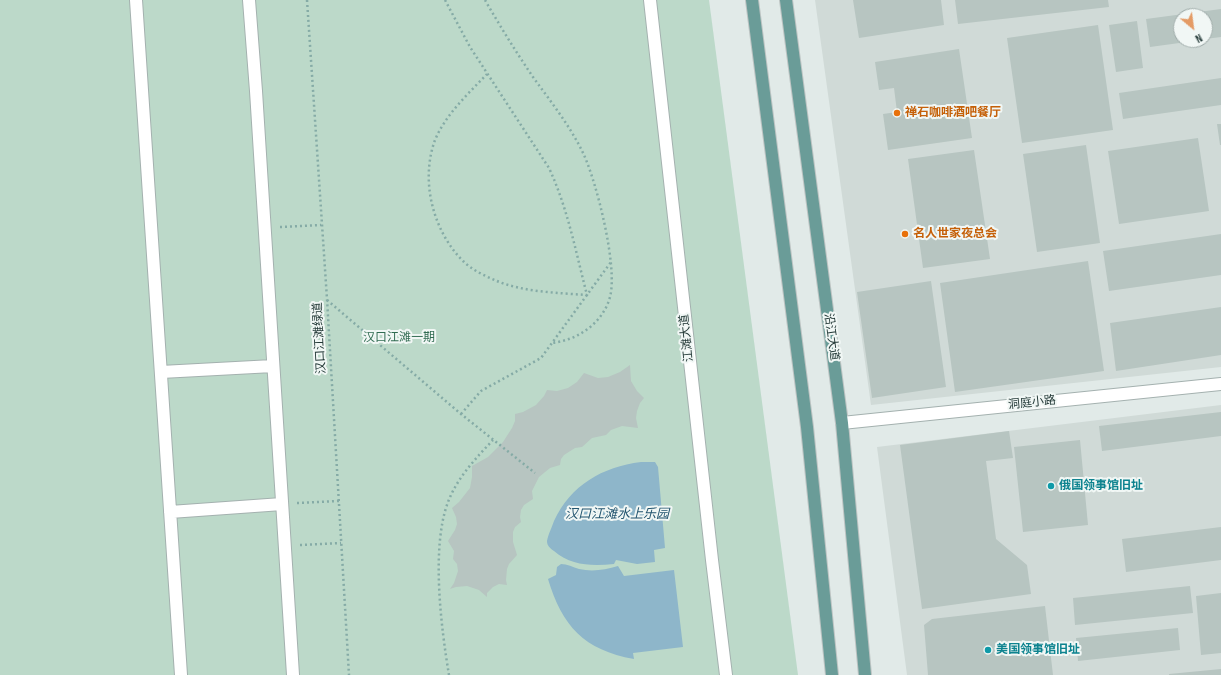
<!DOCTYPE html>
<html>
<head>
<meta charset="utf-8">
<style>
  body { margin:0 }
  #map { position:relative; width:1221px; height:675px; overflow:hidden; background:#e1eae8; font-family:"Sofia Sans Condensed",sans-serif }
  canvas { display:block }
  .north { position:absolute; left:1173px; top:8px; width:40px; height:40px; box-sizing:border-box; background:#f1f7f5; border:1px solid #9faba9; border-radius:50%; rotate:151deg; font-size:11px; font-weight:700; line-height:16px; text-align:center; color:#233937 }
  .north::after { content:''; display:block; margin:auto; width:14px; height:18px; background:#e49b65; clip-path:polygon(50% 0,100% 100%,50% 72%,0 100%) }
</style>
</head>
<body>
<div id="map">
<canvas width="1221" height="675"></canvas>
<div class="north">N</div>
</div>
<script>
const g = document.querySelector('canvas').getContext('2d');
g.lineJoin = 'round';
function paint(path, color) { g.fillStyle = color; g.fill(path, 'evenodd'); }
function strokePath(path, color, width, dash) { g.strokeStyle = color; g.lineWidth = width; g.lineCap = dash ? 'butt' : 'round'; g.setLineDash(dash || []); g.stroke(path); }
function drawText(font, color, halo, rows, align = 'center') {
  g.font = font + ' "Sofia Sans Condensed","Noto Sans SC",sans-serif'; g.lineWidth = 4; g.setLineDash([]); g.textBaseline = 'middle'; g.strokeStyle = halo; g.fillStyle = color; for (const [text, x, y, turn = 0] of rows) {
    g.save(); g.translate(x, y); g.rotate((+turn || 0) * Math.PI / 180); g.textAlign = isNaN(turn) ? turn : align; if (halo) g.strokeText(text, 0, 0); g.fillText(text, 0, 0); g.restore();
  }
}
paint(new Path2D(`
  M815,0H1221V367L871,405ZM1181,16H1205V40H1181Z
  M1221,405V675H907L877,447Z`), '#d0dad7');
paint(new Path2D(`
  M0,0H709L798,675H0Z`), '#bcd9c9');
paint(new Path2D(`
  M641,462H655L658,467L665,548L654,550L655,562L637,564L616,560L614,564C592,566 571,566 554,551C550,548 547,546 547,541C548,535 552,527 554,521C571,485 602,467 641,462Z
  M561,564C567,564 573,567 579,569C592,572 605,570 618,566L624,576L674,570L683,647L633,653L634,659C584,650 562,626 548,579L556,575L557,567Z`), '#8eb6ca');
paint(new Path2D(`
  M853,0H941L944,25L859,38Z
  M955,0H1108L1109,7L958,24Z
  M1221,9V37L1205,39V16H1181V40L1194,41L1150,47L1146,19Z
  M1137,21L1143,68L1116,72L1109,25Z
  M1098,25L1113,130L1022,143L1007,38Z
  M959,49L972,138L888,150L883,114L897,112L894,88L879,90L875,62Z
  M1221,78V105L1123,119L1119,93Z
  M1217,124H1221V145H1220Z
  M1198,138L1209,211L1119,224L1108,151Z
  M1086,145L1100,243L1037,252L1023,154Z
  M974,150L990,259L923,268L908,159Z
  M1221,234V275L1109,291L1103,251Z
  M1088,261L1104,371L955,392L940,283Z
  M931,281L946,387L872,398L857,292Z
  M1221,307V355L1116,371L1110,323Z
  M630,365L631,381L637,391L644,398L640,403L637,411L636,418L638,428L622,426L611,430L606,435L592,438L582,447L575,448L564,455L561,459L560,465L550,468L539,477L532,491L533,499L524,505L521,510L520,517L521,522L515,527L513,532V542L517,555L509,564L507,569L506,580L507,585L499,584L493,587L487,593V597L479,590L467,586L456,587L450,589L454,583L458,571L457,564L453,559L454,551L448,541L455,530L457,524L456,517L452,508L459,502L470,488L472,477V466L488,457L503,442L512,428L515,421V414L523,412L536,405L544,396L547,390L557,391L568,388L577,382L584,373L598,378L608,377L620,372Z
  M1221,412V436L1102,451L1099,426Z
  M1009,431L1013,458L986,461L996,539L1027,565L1031,594L922,609L900,445Z
  M1080,440L1088,525L1023,532L1014,447Z
  M1221,527V560L1126,572L1122,539Z
  M1190,586L1193,613L1075,625L1073,598Z
  M1221,593V653L1201,655L1196,596Z
  M1045,606L1053,675H928L924,625L932,619Z
  M1178,628L1180,650L1078,661L1076,638Z
  M1221,669V675H1169V674Z`), '#b7c5c1');
const service = new Path2D(`
  M650,0L712,560L726,675`);
const pedestrian = new Path2D(`
  M136,0L181,675
  M249,0L256,91L293,675
  M161,372L273,366
  M170,512L282,504`);
const tertiary = new Path2D(`
  M842,423L1221,384`);
const primary = new Path2D(`
  M752,0L807,427L832,675
  M786,0L842,423L865,675`);
strokePath(service, '#a4b1af', 14);
strokePath(pedestrian, '#a4b1af', 14);
strokePath(tertiary, '#a4b1af', 14);
strokePath(primary, '#bdc4c3', 14);
strokePath(new Path2D(`
  M307,0L327,299L349,675
  M445,0L470,47L549,168C568,209 576,253 587,295C559,293 523,292 497,281C485,276 472,270 463,261C433,231 420,181 435,140C446,114 468,94 487,74
  M485,0C500,26 516,52 533,77C551,102 571,127 584,155C597,184 618,267 610,297C603,323 578,340 552,343
  M280,227L321,225
  M327,300L461,414L535,473
  M461,414L481,391L541,358L611,262
  M297,503L339,501
  M300,545L341,543
  M449,675C441,627 431,547 448,502C457,478 476,458 493,440`), '#85aba6', 2.5, [2, 3]);
strokePath(service, '#fff', 12);
strokePath(pedestrian, '#fff', 12);
strokePath(tertiary, '#fff', 12);
strokePath(primary, '#6a9c98', 12);
for (const [x, y, r, color] of [
  [897,113,4,"#e8710a"],
  [905,234,4,"#e8710a"],
  [1051,486,4,"#0f9aa8"],
  [988,650,4,"#0f9aa8"]
]) { const dot = new Path2D(); dot.arc(x, y, r, 0, 2 * Math.PI); g.fillStyle = color; g.fill(dot); strokePath(dot, '#f1f7f5', 1.5); }
drawText('bold 12px', '#c56008', '#f1f7f5', [
  ["禅石咖啡酒吧餐厅",905,113],
  ["名人世家夜总会",913,234]
], 'left');
drawText('12px', '#233937', '#f1f7f5', [
  ["沿江大道",831,337,82],
  ["汉口江滩绿道",320,338,-93],
  ["江滩大道",687,338,-96],
  ["洞庭小路",1032,403,-6]
]);
drawText('12px', '#316c52', '#f1f7f5', [
  ["汉口江滩一期",399,338]
]);
drawText('bold 12px', '#0d838f', '#f1f7f5', [
  ["俄国领事馆旧址",1059,486],
  ["美国领事馆旧址",996,650]
], 'left');
drawText('italic 13px', '#23556f', '#f1f7f5', [
  ["汉口江滩水上乐园",617,515]
]);
</script>
</body>
</html>
